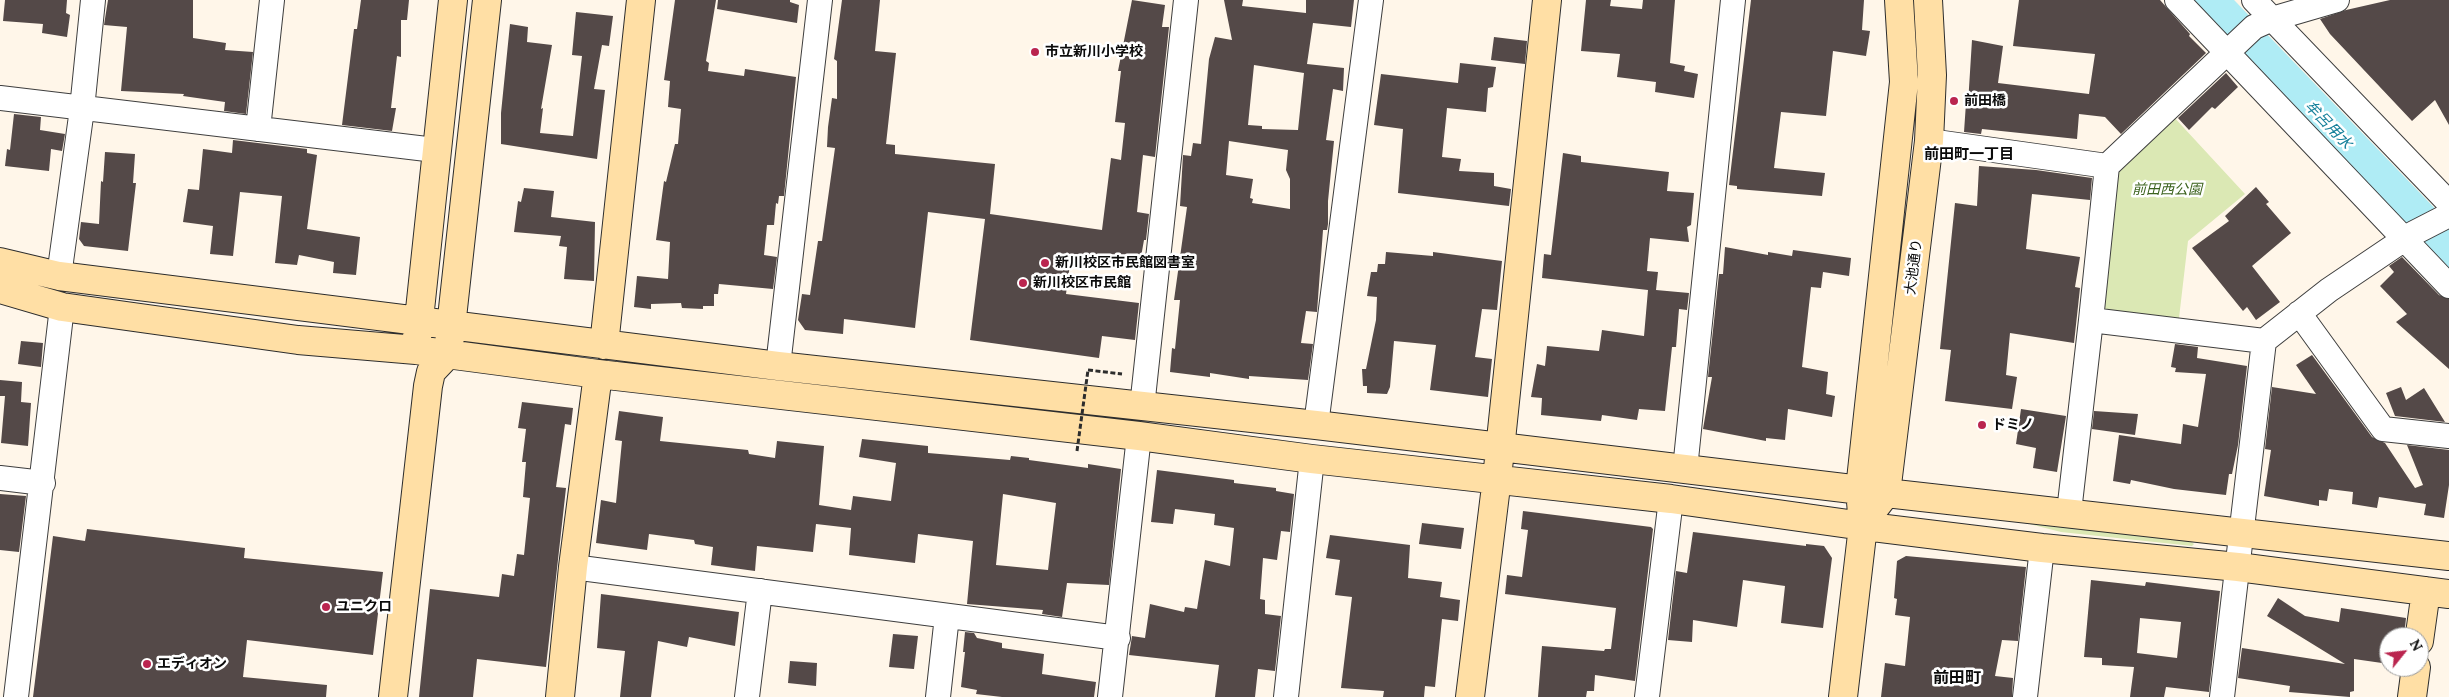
<!DOCTYPE html>
<html>
<head>
<meta charset="utf-8">
<style>
  body { margin:0 }
  #map { position:relative; width:2449px; height:697px; overflow:hidden; background:#fff6e9; font-family:Lora,serif }
  canvas { display:block }
  .north { position:absolute; left:2379px; top:627px; width:50px; height:50px; box-sizing:border-box; background:#fff; border:1px solid #9d9d9d; border-radius:50%; rotate:61deg; font-size:14px; font-weight:700; line-height:20px; text-align:center; color:#0b0b0b }
  .north::after { content:''; display:block; margin:auto; width:18px; height:22px; background:#ba254f; clip-path:polygon(50% 0,100% 100%,50% 72%,0 100%) }
</style>
</head>
<body>
<div id="map">
<canvas width="2449" height="697"></canvas>
<div class="north">N</div>
</div>
<script>
const g = document.querySelector('canvas').getContext('2d');
g.lineJoin = 'round';
function paint(path, color) { g.fillStyle = color; g.fill(path, 'evenodd'); }
function strokePath(path, color, width, dash) { g.strokeStyle = color; g.lineWidth = width; g.lineCap = dash ? 'butt' : 'round'; g.setLineDash(dash || []); g.stroke(path); }
function drawText(font, color, halo, rows, align = 'center') {
  g.font = font + ' Lora,"Noto Sans JP",serif'; g.lineWidth = 5; g.setLineDash([]); g.textBaseline = 'middle'; g.strokeStyle = halo; g.fillStyle = color; for (const [text, x, y, turn = 0] of rows) {
    g.save(); g.translate(x, y); g.rotate((+turn || 0) * Math.PI / 180); g.textAlign = isNaN(turn) ? turn : align; if (halo) g.strokeText(text, 0, 0); g.fillText(text, 0, 0); g.restore();
  }
}
paint(new Path2D(`
  M2172,115L2245,194L2188,241L2179,318L2101,309L2115,172Z
  M1998,516L2191,541L2194,544L2192,546L2061,532Z`), '#dbe8b4');
strokePath(new Path2D(`
  M2207,0L2449,251`), '#afecf5', 39);
paint(new Path2D(`
  M5,0H67L66,13L70,15L67,37L42,33L43,24L3,21Z
  M108,0H193V38L226,43L225,50L253,52L246,114L224,111L225,102L183,96L184,94L121,91L127,27L104,25Z
  M361,0H409L407,20H401V57L397,56L391,108H396L392,131L342,125L354,29H357Z
  M675,0H716L706,61L709,63L708,71L744,76L745,69L796,77L784,196H779L778,204L776,203L774,225H767L764,255L777,257L773,289L719,284L718,294H714V306H703V309L682,308L681,303L651,304V309L634,307L637,276L668,279L670,242L656,240L664,181L666,182L675,144H678L681,109L668,107L670,81L664,80Z
  M718,0H790V2L799,5L797,23L717,9Z
  M842,0H880L875,51L896,53L886,144L895,145V154L995,164L990,214L1102,230L1111,158L1121,160L1125,123L1115,122L1121,71H1118L1132,0L1165,5L1162,27H1169L1155,157L1143,155L1137,212L1149,214L1146,240H1144L1139,268L1071,257L1066,294L1139,303L1135,340L1102,336L1099,358L970,340L985,219L928,212L915,328L844,319L843,334L805,330L798,320L802,294L810,295L818,241H822L835,148L827,147L828,127L832,98L837,99V61L834,59Z
  M1224,0H1243L1242,6L1306,13V0H1354L1351,27L1313,23L1307,64L1344,68L1343,91L1333,89L1326,140L1334,141L1328,201V224L1327,230H1323L1317,312L1306,311L1301,343L1313,344L1308,380L1249,376V379L1210,373V377L1170,372L1172,348L1175,349L1180,300H1174L1187,207L1180,206L1183,155L1191,156L1193,143L1201,144L1209,59L1215,37L1232,40ZM1254,65L1304,73L1298,130L1262,129V126L1248,125ZM1229,141L1288,150L1286,170L1290,179V209L1252,203L1253,199L1250,198L1253,179L1226,175Z
  M1586,0H1611L1610,6L1642,9L1643,0H1675L1670,63L1685,66L1684,71L1698,74L1694,98L1655,92L1656,82L1617,77L1620,54L1581,51Z
  M1751,0H1864L1862,30L1870,31L1866,56L1833,51L1826,116L1781,112L1774,168L1825,173L1822,196L1737,189V186L1729,185Z
  M2019,0H2160L2190,34L2189,36L2206,53L2121,134L2105,117L2079,114L2077,139L1982,129L1981,134L1964,132L1966,103L1968,104L1972,40L2003,46L1998,83L2089,94L2095,54L2013,46Z
  M2390,0H2449V125L2435,100L2412,121L2330,34L2320,19L2346,10Z
  M576,12L613,16L609,46L602,45L594,89L605,90L597,159L501,144V113L510,24L528,27L527,42L552,45L541,109L543,108L540,133L573,136L582,56L572,55Z
  M1494,37L1527,41L1525,64L1491,60Z
  M1460,63L1496,67L1493,87L1488,88L1486,112L1447,108L1442,157L1461,159L1459,171L1494,173V186L1511,189L1509,206L1398,193L1403,129L1374,125L1381,74L1458,83Z
  M2226,73L2238,87L2215,109L2212,107L2189,130L2178,118Z
  M14,114L41,117L40,130L65,134L62,151L51,149L49,171L5,166L7,149L10,150Z
  M233,140L307,149V153L317,155L307,229L360,237L356,275L333,273L334,262L299,255L297,265L275,263L282,196L240,192L233,256L210,254L213,226L183,222L188,189L199,190L203,149L232,153Z
  M105,152L135,154L133,183H136L128,251L84,246L79,239L81,222L99,224L101,181L103,182Z
  M1563,153L1581,156V162L1669,172L1667,191L1694,193L1691,225L1687,227L1689,242L1650,238L1647,271L1658,272L1656,290L1689,293L1687,310L1679,309L1676,347H1672L1665,411L1639,409L1637,420L1602,415L1601,421L1541,415L1542,398L1531,397L1537,364L1545,366L1547,346L1599,351L1602,330L1644,336L1648,290L1542,278L1544,254L1551,255Z
  M1979,166L2036,170L2092,178L2090,200L2032,194L2026,249L2080,257L2075,287L2080,288L2074,343L2010,333L2006,375L2017,377L2012,409L1945,401L1951,350L1940,349L1955,203L1977,206Z
  M2256,187L2269,202L2266,204L2291,233L2252,266L2280,302L2256,320L2247,307L2243,311L2192,248L2229,221L2225,216Z
  M524,188L554,191L551,217L595,222L594,281L564,279L567,247L559,246L561,236L514,232L518,201L521,202Z
  M1725,247L1768,255V252L1792,256L1793,250L1851,258L1849,276L1823,272L1821,288L1811,287L1802,367L1828,372L1826,394L1835,396L1832,417L1788,409L1785,440L1766,438V441L1703,429L1712,377H1708L1719,274H1723Z
  M1386,252L1433,256V252L1502,261L1497,310L1482,309L1475,357L1492,359L1488,397L1430,390L1436,345L1394,341L1390,387L1387,394L1367,393V386H1363L1362,369H1366L1376,320L1377,297L1367,296L1371,272H1377L1378,264H1385Z
  M2402,257L2439,295L2449,299V369L2396,322L2407,314L2380,286L2394,272L2389,266Z
  M21,341L43,343L41,367L18,364Z
  M2175,344L2198,347L2197,358L2247,366L2238,445L2232,474H2229L2226,495L2174,489L2131,480L2130,484L2113,481L2119,435L2181,444L2183,424L2198,427L2206,374L2175,372L2176,368L2171,367Z
  M2312,355L2372,437L2385,443L2415,488L2423,485L2407,445L2449,450V485L2444,518L2424,515L2426,504L2379,497L2377,508L2352,504L2353,492L2329,489L2327,501L2319,500V506L2264,496L2271,450L2265,449L2272,387L2316,394L2296,365Z
  M0,380L22,382L21,402L31,403L28,446L1,443L5,396H0Z
  M2401,387L2406,400L2424,388L2445,422L2395,416L2386,393Z
  M522,402L573,408L571,425L565,424L556,487L566,488L546,667L477,659L473,697H419L430,589L499,597L502,574L514,576L517,554L524,555L530,498L523,497L526,462H522L526,429L518,428Z
  M2021,409L2066,416L2057,472L2033,468L2036,448L2016,444Z
  M619,411L663,417L660,441L748,450L749,454L775,458L777,441L824,446L819,505L851,510L853,496L891,501L896,463L859,457L862,439L928,446V453L1010,460L1011,456L1029,458V460L1088,468V464L1121,469L1109,585L1067,583L1062,617L1042,614L1043,610L967,604L973,541L918,534L915,563L849,555L851,528L816,524L813,552L757,546L755,571L711,565L713,547L695,544L694,540L649,534L647,550L596,543L601,500L616,503L622,441L615,440ZM1003,494L1056,503L1048,570L996,565Z
  M2094,411L2138,414L2135,435L2092,429Z
  M1157,470L1234,480V483L1276,488V491L1294,494L1290,532L1281,531L1277,560L1263,558L1260,599L1265,600V614L1281,616L1275,671L1258,669L1255,697H1215L1219,665L1129,655L1132,636L1145,638L1150,604L1184,612L1185,607L1197,609L1205,560L1230,566L1234,528L1214,525L1215,514L1175,509L1173,524L1151,522Z
  M0,494L26,496L19,552L0,550Z
  M1523,511L1651,527L1653,529L1635,681L1595,675L1594,691H1587L1586,697H1538L1542,646L1604,651L1605,649H1611L1616,608L1505,594L1507,575L1522,577L1528,530L1521,529Z
  M1422,523L1464,528L1461,549L1419,544Z
  M87,529L245,548L244,558L383,572L373,655L247,640L243,677L327,685L326,697H33L53,536L85,541Z
  M1693,532L1806,546V544L1824,546L1832,558L1823,628L1781,623L1785,586L1743,580L1737,627L1693,620L1692,642L1668,640L1676,571L1687,573Z
  M1330,535L1410,545L1408,578L1442,582L1440,597L1460,600L1458,621L1442,619L1435,687L1425,686L1424,697H1383L1384,691L1341,688L1352,597L1335,595L1340,560L1326,558Z
  M1906,556L2026,567L2018,641L2002,640L1995,676L2013,678L2012,697H1881L1885,663L1905,666L1910,617L1895,615L1897,599L1894,598L1897,561Z
  M2091,580L2145,586L2146,582L2220,591L2209,692L2166,687L2164,697H2130L2134,667L2102,665V658L2084,657ZM2140,618L2181,622L2177,658L2137,653Z
  M601,594L739,612L735,646L689,637L687,647L658,641L651,697H620L625,651L597,648Z
  M2278,598L2305,616L2339,622L2341,608L2406,618L2404,637H2389V664L2354,659V691L2350,692V697L2289,692L2290,686L2238,678L2242,648L2345,664L2267,616Z
  M965,632L974,633L977,638L1002,643V648L1044,654L1042,674L1096,682L1094,697H1002L976,694L977,690L961,687L965,652H963Z
  M893,634L918,636L914,669L889,667Z
  M790,661L817,663L816,686L788,683Z`), '#544948');
const street = new Path2D(`
  M2177,0L2449,286
  M2254,0L2449,203
  M0,98L435,150
  M258,129L272,0
  M1929,141L2107,166L2254,27L2272,19L2337,0
  M2107,166L2091,320L2264,341
  M59,276L82,109L93,0
  M2299,313L2383,429L2449,436
  M778,366L820,0
  M1142,407L1186,0
  M1316,425L1371,0
  M1685,469L1733,0
  M0,478L43,483
  M2069,512L2091,320
  M573,567L1118,638
  M16,697L62,307
  M747,697L760,591
  M938,697L947,616
  M1110,697L1139,436
  M1286,697L1312,459
  M1647,697L1671,499
  M2025,697L2042,548
  M2222,697L2264,341L2329,290L2412,234L2449,215`);
const secondary = new Path2D(`
  M0,262L59,276L778,366L1316,425L1886,493L2449,556
  M0,289L62,307L298,340L416,350L598,374L1139,436L1312,459L1671,499L1863,526L2042,548L2238,567L2449,594
  M417,338L453,0
  M604,345L641,0
  M1876,506L1886,493L1929,141L1932,75L1928,0
  M2419,641L2426,591
  M393,697L428,386L431,372L448,354L487,0
  M560,697L573,567L598,374
  M1470,697L1497,478L1547,0
  M1843,697L1863,526L1860,489L1904,82L1899,0
  M2412,697L2416,667`);
strokePath(street, '#3e3e3e', 26);
strokePath(secondary, '#2d2d2d', 30);
strokePath(new Path2D(`
  M1088,370L1122,374`), '#2d2d2d', 3, [5, 2.5]);
strokePath(street, '#fff', 24);
strokePath(secondary, '#ffdfa5', 28);
strokePath(new Path2D(`
  M1077,451L1088,370`), '#2d2d2d', 3, [5, 2.5]);
for (const [x, y, r, color] of [
  [1035,52,5,"#ba254f"],
  [1954,101,5,"#ba254f"],
  [1045,263,5,"#ba254f"],
  [1023,283,5,"#ba254f"],
  [1982,425,5,"#ba254f"],
  [326,607,5,"#ba254f"],
  [147,664,5,"#ba254f"]
]) { const dot = new Path2D(); dot.arc(x, y, r, 0, 2 * Math.PI); g.fillStyle = color; g.fill(dot); strokePath(dot, '#fff', 2); }
drawText('bold 14px', '#0b0b0b', '#fff', [
  ["市立新川小学校",1045,52],
  ["前田橋",1964,101],
  ["新川校区市民館図書室",1055,263],
  ["新川校区市民館",1033,283],
  ["ドミノ",1992,425],
  ["ユニクロ",336,607],
  ["エディオン",157,664]
], 'left');
drawText('italic 14px', '#3b621d', '#fff', [
  ["前田西公園",2167,190]
]);
drawText('14px', '#0b0b0b', '#fff', [
  ["大池通り",1914,267,-83]
]);
drawText('italic 15px', '#16819b', '#fff', [
  ["牟呂用水",2328,125,46]
]);
drawText('bold 15px', '#0b0b0b', '#fff', [
  ["前田町一丁目",1969,155]
]);
drawText('bold 16px', '#0b0b0b', '#fff', [
  ["前田町",1957,678]
]);
</script>
</body>
</html>
